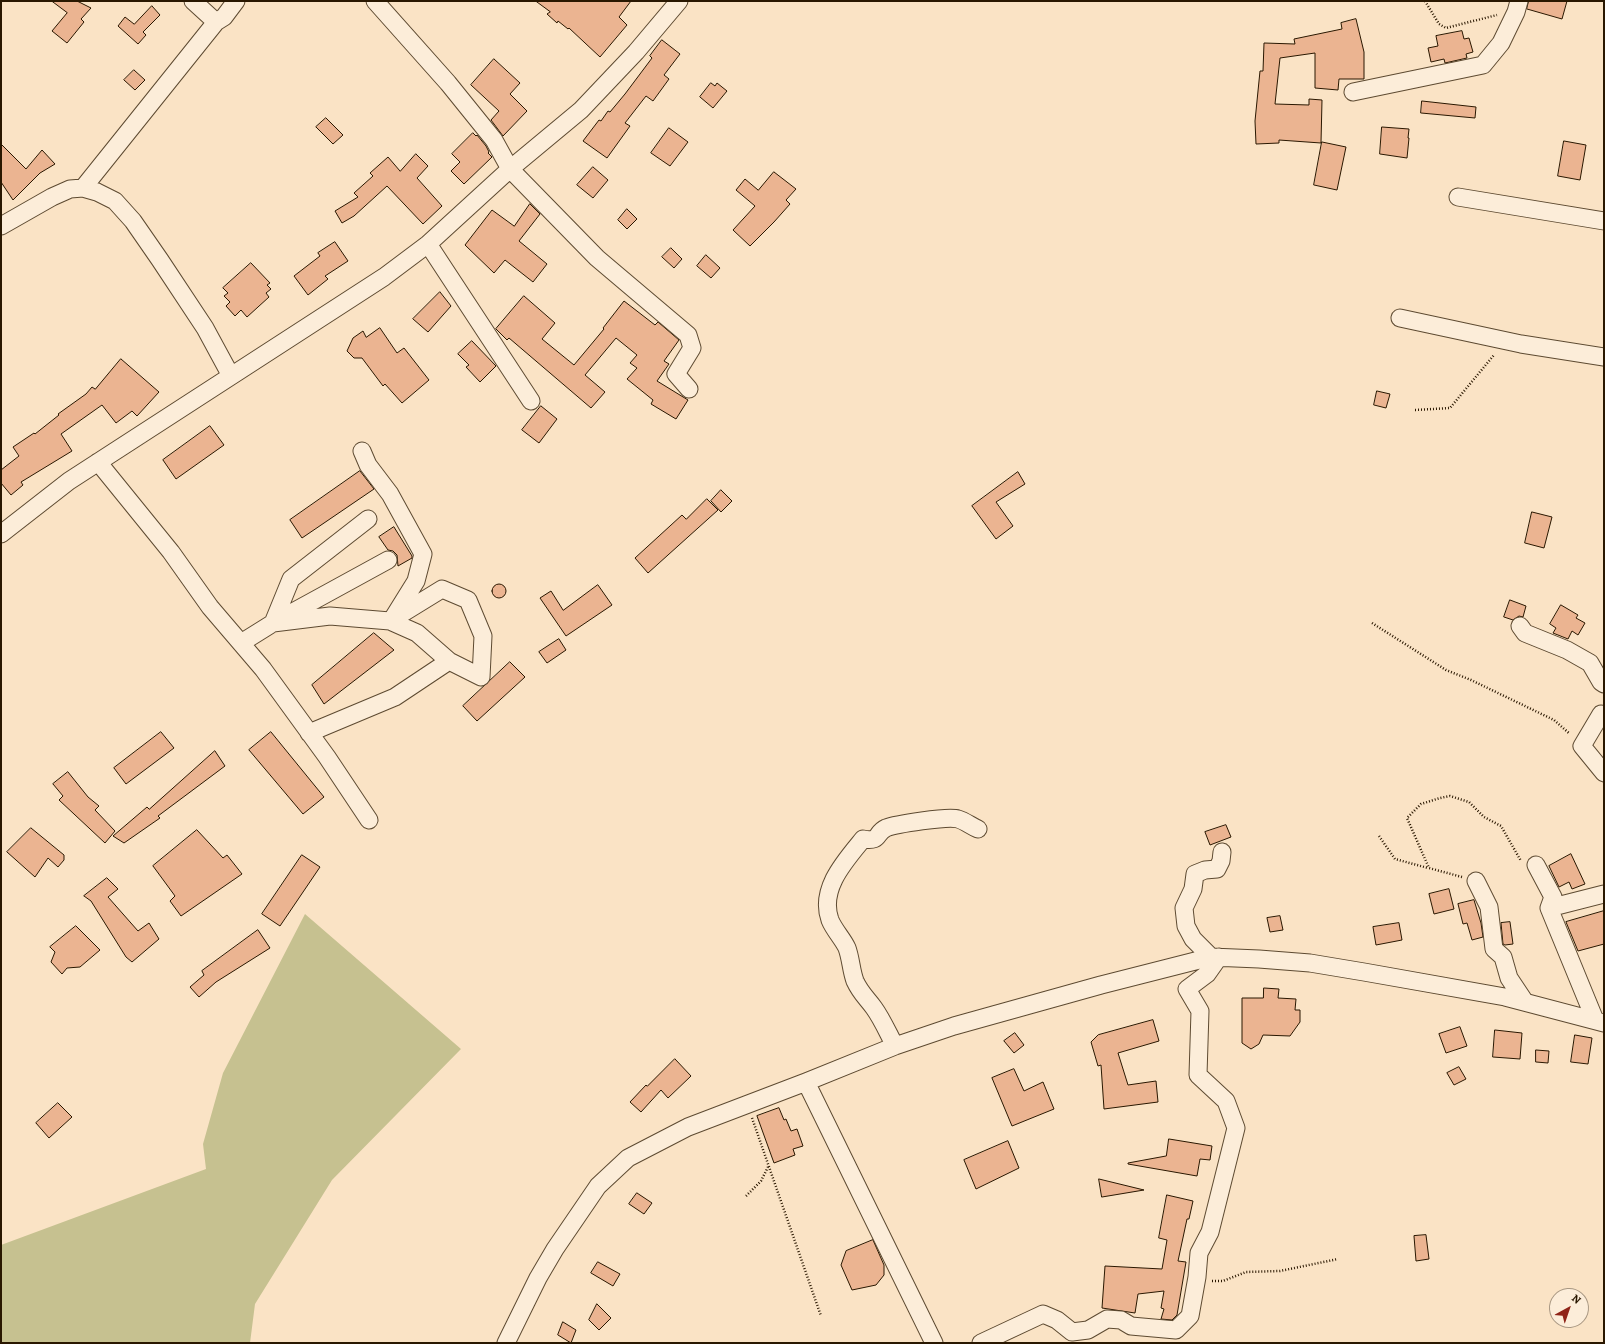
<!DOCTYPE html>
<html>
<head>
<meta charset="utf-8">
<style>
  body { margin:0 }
  #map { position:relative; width:1605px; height:1344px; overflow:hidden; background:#fae3c5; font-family:Alegreya,serif }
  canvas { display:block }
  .frame { position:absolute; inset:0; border:2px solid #291700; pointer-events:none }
  .north { position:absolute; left:1549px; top:1288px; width:40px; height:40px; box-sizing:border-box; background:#fcedd9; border:1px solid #a89782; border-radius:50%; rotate:40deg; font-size:11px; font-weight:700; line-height:16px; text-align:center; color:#291700 }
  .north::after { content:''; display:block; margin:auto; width:14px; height:18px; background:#8f2418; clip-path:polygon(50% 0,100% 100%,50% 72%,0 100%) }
</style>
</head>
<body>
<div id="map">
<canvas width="1605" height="1344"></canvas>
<div class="frame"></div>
<div class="north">N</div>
</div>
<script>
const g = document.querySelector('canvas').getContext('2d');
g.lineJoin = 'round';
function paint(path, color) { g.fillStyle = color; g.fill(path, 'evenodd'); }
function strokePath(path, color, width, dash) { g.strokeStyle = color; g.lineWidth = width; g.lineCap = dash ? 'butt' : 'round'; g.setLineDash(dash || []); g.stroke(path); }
paint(new Path2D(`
  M305,914L461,1049L332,1180L255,1304L250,1343H1V1245L206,1169L203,1144L223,1073Z`), '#c6c190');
const building = new Path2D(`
  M52,1H77L91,8L81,19L84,22L67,43L52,31L67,13Z
  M536,1H631L619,17L627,25L600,57L569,28L568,29L558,21L557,23L547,14L550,12Z
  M1529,1H1567L1562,19L1527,9Z
  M152,6L160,15L143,32L146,35L138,44L118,26L125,17L134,24Z
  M1356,19L1364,52V79H1339L1338,90L1315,88V53L1280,58L1275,104L1309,105V99L1322,100L1321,143L1279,140V143L1256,144L1255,121L1260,71H1263L1264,43L1295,44L1294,39L1342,29L1341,23Z
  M1462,31L1464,39L1469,38L1473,52L1466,54L1467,58L1445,63L1444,59L1431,62L1428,48L1438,46L1436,36Z
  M662,40L680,54L664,75L669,79L653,101L646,96L625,123L630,126L607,158L583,141L599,120L601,121L608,111L610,112L625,94L652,58L650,56Z
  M494,59L520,83L510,94L527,111L503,136L491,120L499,111L471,85Z
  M134,70L145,80L135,90L124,80Z
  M711,83L715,86L717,83L727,91L713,108L700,97Z
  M1422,101L1476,107L1475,118L1421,113Z
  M326,118L343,135L333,144L316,127Z
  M1382,127L1409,129L1408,138H1409L1407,158L1380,154Z
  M669,128L688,142L670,166L651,153Z
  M473,133L476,136L477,135L486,146L489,152L488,153L492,157L464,184L451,171L460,162L452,154Z
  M1564,141L1586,145L1580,180L1558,176Z
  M1322,142L1346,147L1337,190L1314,185Z
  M1,144L26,169L42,150L55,164L40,173L13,200L1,182Z
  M416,154L428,166L417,178L442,206L423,224L387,186L354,216L342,223L335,211L358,197L354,193L373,176L370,173L388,157L400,171Z
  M593,167L608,180L593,198L577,185Z
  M774,172L796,189L786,200L790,204L774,222L750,246L733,230L755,206L736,190L745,179L758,190Z
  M530,204L540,214L519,241L547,264L533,282L505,260L494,273L465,245L492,210L514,226Z
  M627,209L637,219L627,229L618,220Z
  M335,242L348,261L325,276L328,279L308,295L294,276L320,256L318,253Z
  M671,248L682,259L674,268L662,257Z
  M706,255L720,268L711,278L697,266Z
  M251,263L270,283L267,285L271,289L266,293L269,297L247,317L241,310L235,316L226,306L230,302L224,296L228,293L223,288Z
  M440,292L451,306L428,332L413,319Z
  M524,296L555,323L542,339L574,365L604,329L603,328L624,301L655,325L658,322L679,340L664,361L669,364L657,381L688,400L676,419L651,404L653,400L627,379L637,368L630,363L637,355L616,338L585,375L605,392L591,408L509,338L507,340L496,329Z
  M380,328L397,353L404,348L429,380L402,403L385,384L383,386L362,358H354L347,351L353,338L363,331L366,337Z
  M472,341L496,366L480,382L466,367L469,365L458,354Z
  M121,359L159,392L137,416L132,411L116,423L102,405L61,434L72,451L21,482L23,485L11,495L1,483V470L19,456L13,447L34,433L35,434L59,415L58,414L86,394L92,387L95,389Z
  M1377,391L1390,394L1386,408L1374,405Z
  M541,406L557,419L539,443L522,430Z
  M210,426L224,445L176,479L163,460Z
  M360,471L374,489L302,538L290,520Z
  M1018,472L1025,484L996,502L1013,526L996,539L972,506Z
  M721,490L732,501L721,512L711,501Z
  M707,499L718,510L648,573L635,558L682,515L686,519Z
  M1532,512L1552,517L1544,548L1525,543Z
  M394,527L412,556V558L398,566L397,555L393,551L388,550L379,537Z
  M492 591a7 7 0 1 1 14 0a7 7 0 1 1-14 0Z
  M598,585L612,605L566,636L540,598L551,591L563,610Z
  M1510,600L1526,606L1523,617L1519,616L1513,620L1504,617Z
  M1561,605L1578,615L1576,618L1585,623L1578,635L1572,631L1568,639L1553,633L1556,628L1550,624Z
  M374,633L394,650L324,704L312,685Z
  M559,639L566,650L547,663L539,652Z
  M510,662L525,677L477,721L463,706Z
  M161,732L174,748L126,784L114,768Z
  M271,732L324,797L303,814L249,750Z
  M215,751L225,766L158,816L160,818L124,843L113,836L147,807L149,809Z
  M68,772L88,797L99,806L95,810L115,831L105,843L59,800L63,796L53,784Z
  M1226,825L1231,837L1210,845L1205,832Z
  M31,828L64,855V860L58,867L48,858L35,877L7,852Z
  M197,830L223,858L227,855L242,874L181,916L170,901L175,896L153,866Z
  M1571,854L1585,884L1572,889L1569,882L1559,887L1549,866Z
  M302,855L320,867L280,926L262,914Z
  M107,878L118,889L108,897L138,931L149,923L159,939L132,962L126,957L91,901L84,896Z
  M1449,889L1454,909L1434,914L1429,894Z
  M1474,900L1481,923L1483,937L1472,940L1467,923L1463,924L1458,904Z
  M1604,911V944L1578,951L1566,922Z
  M1280,916L1283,930L1270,932L1267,918Z
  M1510,922L1513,944L1505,945L1503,944L1501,923Z
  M1399,923L1402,940L1376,945L1373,927Z
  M76,926L100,950L80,967L67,968L62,974L51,962L55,952L50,947Z
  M258,930L270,948L216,982L199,997L190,987L204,975L202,971Z
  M1264,988L1279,989L1278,998L1296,999L1295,1010H1300V1022L1290,1036L1263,1035L1259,1044L1251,1049L1242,1043V998H1263Z
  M1153,1020L1159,1041L1118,1053L1128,1085L1156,1081L1158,1102L1104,1109L1101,1065L1098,1066L1091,1042L1098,1035Z
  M1460,1027L1467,1046L1446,1053L1439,1034Z
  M1495,1030L1522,1033L1520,1059L1493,1057Z
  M1015,1033L1024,1045L1014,1053L1004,1041Z
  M1575,1035L1592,1038L1588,1064L1571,1062Z
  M1536,1050L1549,1051L1548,1063L1536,1062Z
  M675,1059L691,1076L668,1098L661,1090L641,1112L630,1102L646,1085L647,1086Z
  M1459,1067L1466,1079L1454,1085L1447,1073Z
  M1014,1069L1024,1091L1043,1082L1054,1109L1012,1126L992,1078Z
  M58,1103L72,1117L49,1138L36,1123Z
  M779,1108L784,1120L786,1119L791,1131L797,1129L803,1146L793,1149L795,1155L774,1163L757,1116Z
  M1169,1139L1212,1146L1210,1160L1200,1159L1197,1176L1128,1164V1163L1166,1156Z
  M1008,1141L1019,1168L976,1189L964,1160Z
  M1099,1179L1144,1190L1102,1197Z
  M637,1193L652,1203L644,1214L629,1204Z
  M1167,1195L1193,1201L1189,1219H1187L1178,1261L1186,1262L1177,1315L1172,1320L1161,1319L1164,1309L1161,1308L1164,1291L1138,1294L1135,1313L1102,1308L1105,1266L1162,1269L1167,1240L1159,1238Z
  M1426,1235L1429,1259L1416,1261L1414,1236Z
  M873,1240L884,1265V1275L876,1285L852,1290L841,1265L846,1251Z
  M598,1262L620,1274L613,1286L591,1273Z
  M597,1304L611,1318L599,1330L589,1320Z
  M563,1322L576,1330L571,1343L558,1335Z`);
paint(building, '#ebb491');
strokePath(building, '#291700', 1);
const minor = new Path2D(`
  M193,1L216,22L224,17L236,1
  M375,1L448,83L494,140L510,169L597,258L688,335L692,348L676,374L689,389
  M1353,92L1483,65L1501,43L1516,12L1519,1
  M83,188L216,22
  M1458,197L1604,221
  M1,226L52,197L70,189L83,188L97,192L115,201L133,221L160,260L205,328L231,376
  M428,244L531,401
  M1400,318L1521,344L1604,357
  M362,451L368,465L390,494L423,554L416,581L393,618
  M98,462L171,552L210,607L263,669L327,757L369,820
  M1,534L69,481L384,277L428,244L510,169L581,110L636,52L679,1
  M282,618L388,560
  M273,623L291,579L368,519
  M1520,626L1525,633L1567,650L1590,663L1601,682L1604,684
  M241,643L273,623L330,616L390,621L417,633L449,661L481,677L483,636L468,600L442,589L390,621
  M1601,714L1582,746L1604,773
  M309,733L395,697L449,661
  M1536,865L1553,897L1549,908L1595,1020
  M1476,881L1489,907L1494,949L1503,957L1509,978L1525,1002
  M1549,908L1604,894
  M1211,957L1193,939L1186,926L1184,908L1193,889L1195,874L1205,870L1217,869L1221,861L1222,852
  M895,1046C888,1033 882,1019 874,1008C867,998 861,994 855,981C851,970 851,959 847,948C843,939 834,930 830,920C819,889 845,861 863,839C881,842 875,833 886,828C896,824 948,816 958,819C965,821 971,826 978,829
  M806,1082L934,1343
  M506,1343L538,1278L555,1249L598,1186L628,1158L688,1127L806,1082L895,1046L954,1026L1101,985L1211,957L1259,959L1310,963L1364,972L1505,997L1604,1023
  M981,1343L1043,1314L1057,1320L1072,1332L1088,1330L1107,1319L1121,1320L1131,1326L1176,1330L1190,1316L1197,1277L1199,1253L1210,1232L1236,1128L1226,1101L1198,1075L1200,1011L1187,989L1207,974L1219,957`);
strokePath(minor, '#5d4a31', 19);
strokePath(new Path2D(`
  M1425,1L1439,24L1446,28L1497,15
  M1415,410L1450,408L1494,355
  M1372,623L1446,670L1471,680L1554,720L1570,734
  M1379,836L1395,859L1428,868
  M1462,877L1429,868L1407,818L1421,804L1440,798L1450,796L1469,802L1484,817L1501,826L1521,861
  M752,1118L821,1316
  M746,1196L761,1181L768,1167
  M1212,1281H1223L1246,1272L1280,1271L1338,1259`), '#291700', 2.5, [1, 2]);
strokePath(minor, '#fcedd9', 17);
</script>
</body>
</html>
